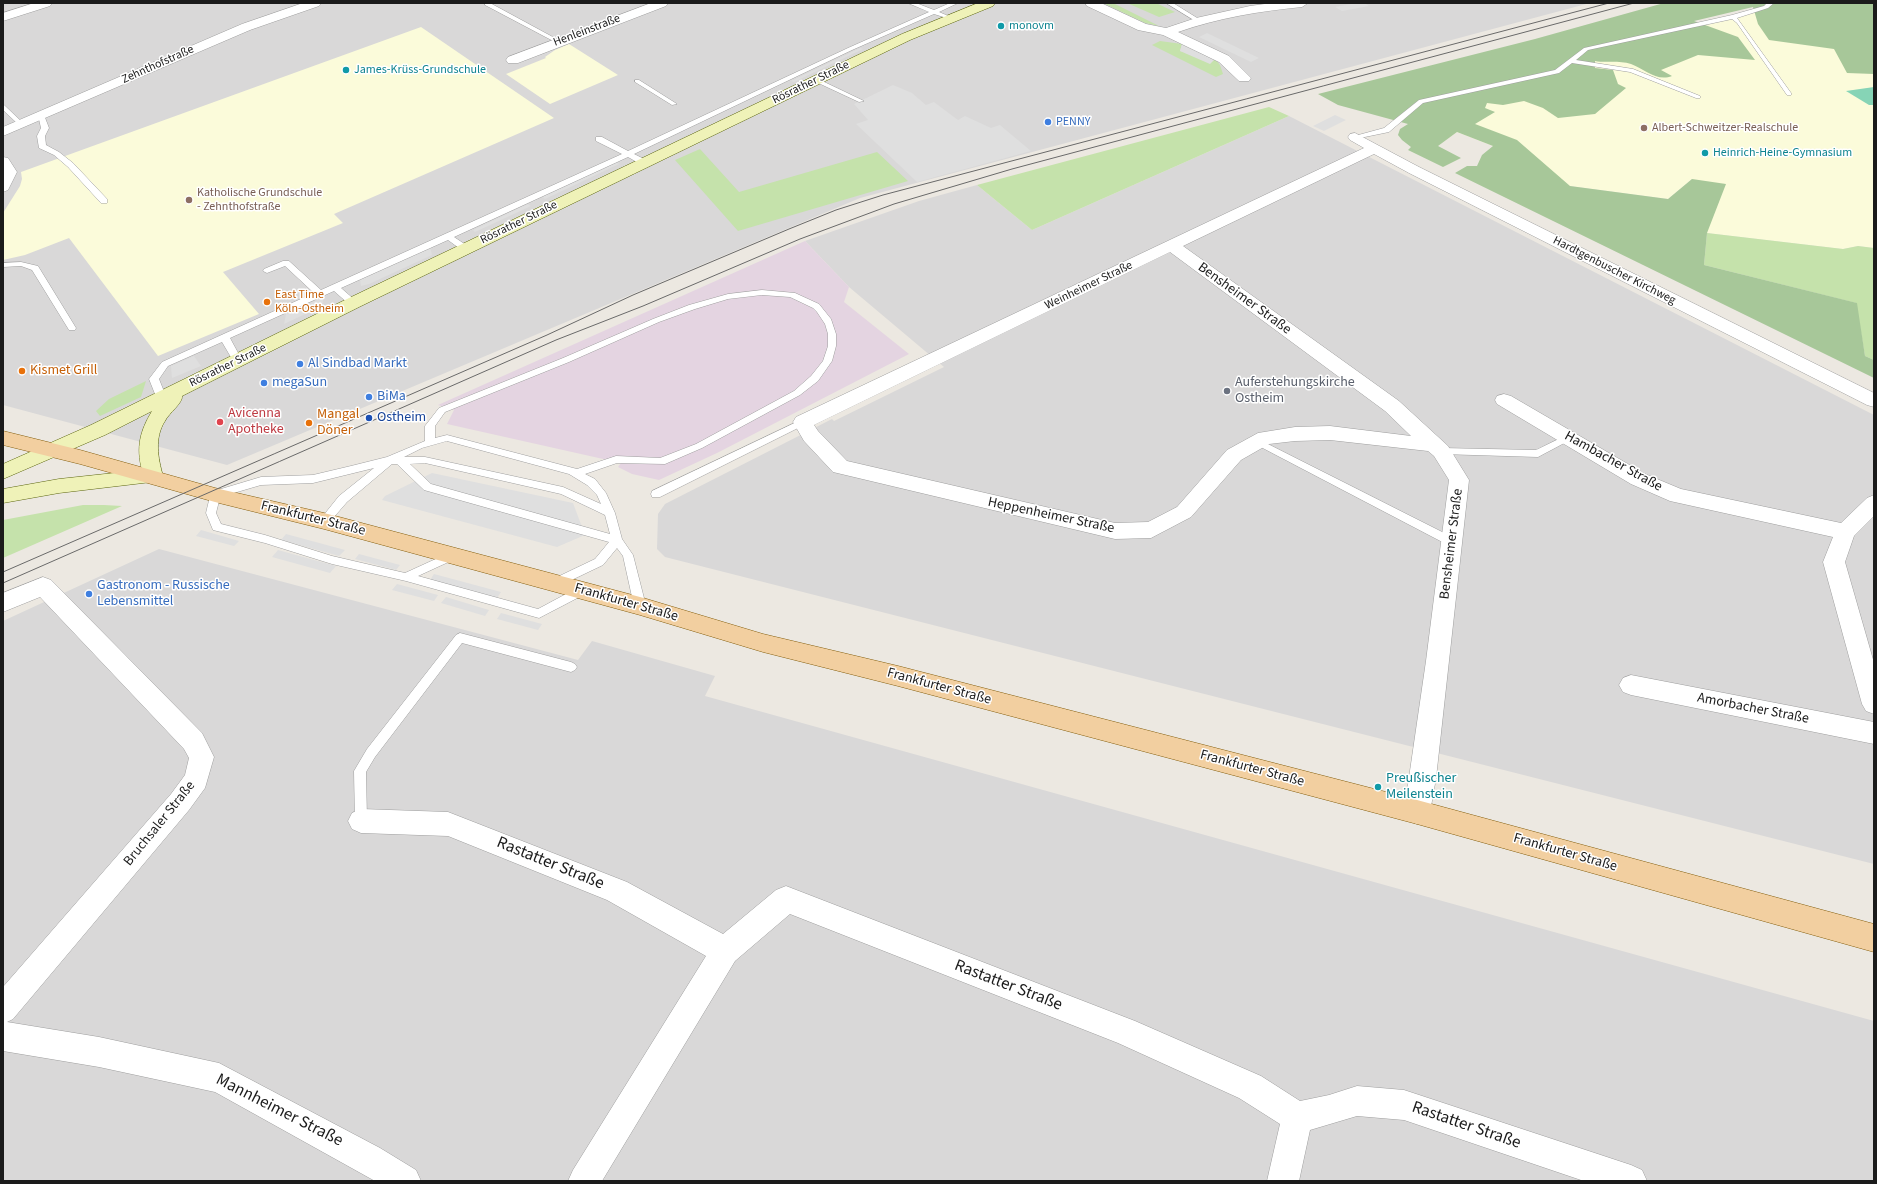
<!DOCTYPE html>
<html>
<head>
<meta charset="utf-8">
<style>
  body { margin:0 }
  #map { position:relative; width:1877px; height:1184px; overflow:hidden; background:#ece8e1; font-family:"Source Sans 3",sans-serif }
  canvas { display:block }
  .frame { position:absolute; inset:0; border:4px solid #1b1b1b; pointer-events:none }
</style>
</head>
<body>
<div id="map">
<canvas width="1877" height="1184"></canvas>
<div class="frame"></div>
</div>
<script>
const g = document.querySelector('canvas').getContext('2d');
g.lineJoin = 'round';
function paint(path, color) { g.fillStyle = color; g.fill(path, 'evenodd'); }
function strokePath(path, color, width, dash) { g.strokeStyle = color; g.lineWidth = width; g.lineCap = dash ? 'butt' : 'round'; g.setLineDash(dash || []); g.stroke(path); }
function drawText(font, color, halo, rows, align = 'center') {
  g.font = font + ' "Source Sans 3",sans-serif'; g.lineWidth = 3; g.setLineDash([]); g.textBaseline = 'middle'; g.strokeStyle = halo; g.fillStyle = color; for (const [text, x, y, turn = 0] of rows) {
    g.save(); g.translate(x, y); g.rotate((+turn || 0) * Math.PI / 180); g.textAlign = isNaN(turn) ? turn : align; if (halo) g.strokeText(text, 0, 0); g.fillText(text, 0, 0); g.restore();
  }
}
paint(new Path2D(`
  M3,3H1590L860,198L227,465L3,405Z
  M1289,116L1874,415V864L665,557L657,549L658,514L665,504L832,419L834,421L944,367L849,287L805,241L919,201L977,185L1032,230Z
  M159,549L578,660L592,641L715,676L705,696L1874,1021V1181H3V621Z`), '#d9d8d8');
paint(new Path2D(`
  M805,241L849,287L844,302L909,354L717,453L659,480L632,474L618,467L621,463L447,424L454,410L438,405Z`), '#e4d4e1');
paint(new Path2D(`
  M1874,3V248L1858,246L1843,249L1707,233L1692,179L1668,199L1570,186L1493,146L1457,132L1437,146L1428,104L1590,52L1775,8Z
  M421,27L554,118L334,214L343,223L223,272L259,314L158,356L69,238L25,255L3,260V213L20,186L22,179L21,172Z
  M569,44L618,75L550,104L506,74L546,58L545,57L555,50Z`), '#fbfbda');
paint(new Path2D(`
  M1103,3H1113L1159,26L1145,23Z
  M1127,3H1156L1175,12L1159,17Z
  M1160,41L1182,44L1180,51L1215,59L1220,65L1223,74L1216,77L1152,45Z
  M1269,107L1289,116L1032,230L977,185Z
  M700,149L739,192L877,152L908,181L738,231L675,160Z
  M1707,233L1843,249L1858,246L1874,248V360L1865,356L1856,303L1704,265Z
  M146,381L141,397L100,416L96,411L109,399Z
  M83,505H104L122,506L3,558V520Z`), '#c5e2ab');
paint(new Path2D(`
  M1664,3H1874V74L1847,73L1834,49L1769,40L1758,24L1753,7L1694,21L1738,37L1755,60L1698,55L1661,70L1672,76C1657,82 1644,69 1631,64C1619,60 1605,63 1595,61V68L1613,70L1618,84L1626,88L1595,114L1558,118L1543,108L1524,101L1503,105L1487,103L1485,108L1495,112L1475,124L1517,140L1570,186L1668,199L1692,179L1726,184L1707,233L1704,265L1857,303L1865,356L1874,360V378L1455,173L1467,166H1477L1482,155L1493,146L1457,132L1438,146L1461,158L1443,167L1408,150L1411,147L1402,140L1398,135L1400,129L1408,124L1338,105L1318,94L1535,39Z`), '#a7c799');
paint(new Path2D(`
  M1874,87V105H1869L1846,91Z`), '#86d4b6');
paint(new Path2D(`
  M1356,3H1364L1369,6L1342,11L1335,7Z
  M1207,33L1259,58L1251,62L1199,37Z
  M1182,44L1215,59L1210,64L1180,51Z
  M860,48L863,49L794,82L791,81Z
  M893,85L912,93L926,105L934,102L958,120L965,116L991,128L1000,125L1031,151L917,182L856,124L868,120L854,104Z
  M1335,115L1346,120L1324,131L1313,126Z
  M616,162L619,164L545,199L542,197Z
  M528,204L531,206L475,232L473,230Z
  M430,246L432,255L369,284L361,286L360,279Z
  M324,297L322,306L284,324L286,314Z
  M194,356L201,366L172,378L171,366Z
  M432,473L573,503L585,535L557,547L382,500L385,496Z
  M201,530L239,541L234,546L196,536Z
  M286,534L345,550L339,556L281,540Z
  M278,550L336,566L330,573L272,557Z
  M359,554L400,565L396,570L355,559Z
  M434,574L501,592L497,598L430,580Z
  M397,584L438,595L434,601L392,590Z
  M446,597L489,610L485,616L441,603Z
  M501,613L542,624L538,630L497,619Z`), '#dfdfdf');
const lane = new Path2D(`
  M485,3H490L562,42L557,43L485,5Z
  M908,3H916L934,10L950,3H958L939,12L953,18V20L934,14L852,50L634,154L648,161V165H642L628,157L454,237L469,247V251H463L448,240L341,288L356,301V305H350L334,291L230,338L243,362L241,364H235L222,342L168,366L159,379L167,399L162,402L157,399L149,379L162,362L314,293L285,266L267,273L263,271L264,269L283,261H289L321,290L622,154L596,141V137H602L628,151L848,48L929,12Z
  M1166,3H1173L1202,21L1197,22Z
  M1767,3H1774L1768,8L1737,18L1791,93V95H1787L1737,23L1732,19L1588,50L1576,60L1633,69L1700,96V98H1696L1630,72L1572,63L1559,73L1423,103L1389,132L1355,139L1351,137L1384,128L1419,100L1555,70L1584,48L1732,15L1764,6Z
  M814,79H818L864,101L859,102L814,81Z
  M635,80H639L677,104L672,105L635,82Z
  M3,104L23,123V125H19L3,110Z
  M41,113L44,115L49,128L45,136L46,145L59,152L73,163L107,199V203H101L68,167L54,155L39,148L37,136L41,128L38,115Z
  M21,262L38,266L76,328L75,330H69L32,270L21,266L3,267V263Z
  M762,290L795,293L819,304L831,319L836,334V346L832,361L818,381L800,395L702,448L665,464L617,463L585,474L595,479L606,493L615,513L622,539L633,555L646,606L644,609H636L634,606L623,556L617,548L603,565L559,586H551L550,583L551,580L595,559L609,542L424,490L397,464H392L347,502L328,524L324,525L319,521L339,496L374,468L313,483L261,485L220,497L216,513L221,524L265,535L332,556L405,573L451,552L455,553L456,556L455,559L418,576L538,609L579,587H587L588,590L587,593L539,618L406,581L332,564L265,543L213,530L206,513L211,492L261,477L313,475L351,466L387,457L425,441V426L439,408L563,358L653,319L689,305L728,294ZM762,295L790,297L813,308L817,312L825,324L828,334V346L823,361L811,376L794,391L696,444L660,458L616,456L577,469L447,435L435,438V426L445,412L569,362L659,322L695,309L728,299ZM447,441L569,474L587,485L597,495L601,504L563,487L425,457H404L422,448ZM425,463L561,494L605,515L610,534L431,484L410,464Z
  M803,419L806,420L808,422L806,424L660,497H652L651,494L652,491Z
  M1567,435L1572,438L1570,440L1538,457L1441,454L1436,451L1441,448L1536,450Z
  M1258,439L1456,539L1457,542L1456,545H1448L1255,444L1253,442L1255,440Z
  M460,633L571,662L575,664L577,667L575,670L571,672L462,643L375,757L366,772L367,821L366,825L361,827L356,825L355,821L354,771L367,749L456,635Z`);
const street = new Path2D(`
  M34,3H52L50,6L3,21V13Z
  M303,3H321L319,6L250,30L3,136V127L242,24Z
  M651,3H668L666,6L518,63H508L506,60L508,57Z
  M1085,3H1101L1146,24L1166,28L1196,18L1250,6L1272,3H1308L1302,7C1260,11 1218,18 1178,32L1229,56L1251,78L1249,81H1239L1219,62L1163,35L1138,30L1087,6Z
  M1355,133L1419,167L1874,393V407L1867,405L1409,173L1374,154L1183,246L1399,401L1448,446L1469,480L1436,778L1430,812L1426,820L1417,824L1408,820L1404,812L1426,661L1449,480L1434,456L1428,451L1330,440L1295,441L1269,444L1241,460L1191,517L1151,538L1115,539L833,472L804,441L793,422L796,417L1364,148L1350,140L1348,137L1350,134ZM1170,252L1385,411L1411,436L1330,426L1295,427L1258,433L1227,450L1177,507L1148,522L1115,523L847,461L818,431L814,425Z
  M3,157L8,158L17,172L8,190L3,192Z
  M1504,394L1511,396L1645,474L1681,489L1841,523L1867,498L1874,495V516L1854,536L1845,562L1874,663V714L1866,711L1862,704L1823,562L1833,537L1670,501L1631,484L1497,404L1495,400L1497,396Z
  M43,577L51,580L202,733L214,757L205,788L189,810L13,1019L7,1022L99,1037L219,1063L380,1148L416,1170L421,1181H375L215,1092L99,1067L3,1051V987L171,794L185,775L189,758L184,749L40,597L3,612V593Z
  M1631,675L1874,722V744L1631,695L1623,692L1619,685L1623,678Z
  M361,809L448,812L627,882L723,934L776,890L786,886L1135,1021L1261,1076L1300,1101L1329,1095L1357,1086L1404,1090L1631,1165L1642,1170L1647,1181H1584L1404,1120L1357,1116L1310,1130L1299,1181H1267L1280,1124L1239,1098L1118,1043L790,914L735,961L602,1181H568L573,1170L706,956L607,900L448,836L361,833L352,829L348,821L352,813Z`);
const secondary = new Path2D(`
  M978,3H995L993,6L910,40L359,307L182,396C183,403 169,413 165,421C154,438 158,458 163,476L160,481L59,493L3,503V489L59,479L142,470C136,447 140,431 152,411L105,435L3,479V464L91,425L347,299L902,34Z`);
const primary = new Path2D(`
  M3,431L80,450L215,488L324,513L640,597L763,634L898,666L1417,800L1874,924V952L1417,824L898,686L763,652L640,615L324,529L215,502L80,464L3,445Z`);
strokePath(lane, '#9f9f9f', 1);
strokePath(street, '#9f9f9f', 1);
strokePath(secondary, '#5b650e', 1);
strokePath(primary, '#845e0d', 1);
paint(lane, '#fff');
paint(street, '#fff');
paint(secondary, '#eff2b8');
paint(primary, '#f2cfa0');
strokePath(new Path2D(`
  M3,572L547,335L633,295L789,229L836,210L883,195L1609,3
  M3,583L556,340L643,306L800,239L894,204L1012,169L1634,3`), '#696969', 1);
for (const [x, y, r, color] of [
  [1001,26,4,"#0f9aa8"],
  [346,70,4,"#0f9aa8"],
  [1048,122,4,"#3f7fe0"],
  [1644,128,4,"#8d6e63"],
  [1705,153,4,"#0f9aa8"],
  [189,200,4,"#8d6e63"],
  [267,302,4,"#e8710a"],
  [300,364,4,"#3f7fe0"],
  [22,371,4,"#e8710a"],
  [264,383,4,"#3f7fe0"],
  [1227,391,4,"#6b7280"],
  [369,397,4,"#3f7fe0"],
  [369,418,4,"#1a4fb4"],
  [220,422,4,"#e0444e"],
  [309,423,4,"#e8710a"],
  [89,594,4,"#3f7fe0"],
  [1378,787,4,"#0f9aa8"]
]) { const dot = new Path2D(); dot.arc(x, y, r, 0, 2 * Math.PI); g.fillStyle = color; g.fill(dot); strokePath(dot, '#fff', 1.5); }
drawText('12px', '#0d838f', '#fff', [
  ["monovm",1009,26],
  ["James-Krüss-Grundschule",354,70],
  ["Heinrich-Heine-Gymnasium",1713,153]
], 'left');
drawText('12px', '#1b1b1b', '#fff', [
  ["Henleinstraße",587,31,-21],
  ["Zehnthofstraße",158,65,-24],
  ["Rösrather Straße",811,83,-26],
  ["Rösrather Straße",519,223,-26],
  ["Hardtgenbuscher Kirchweg",1614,271,27],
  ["Weinheimer Straße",1089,286,-26],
  ["Rösrather Straße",228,366,-26]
]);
drawText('12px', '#366cbe', '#fff', [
  ["PENNY",1056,122]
], 'left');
drawText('12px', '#785e54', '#fff', [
  ["Albert-Schweitzer-Realschule",1652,128],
  ["Katholische Grundschule",197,193],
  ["- Zehnthofstraße",197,207]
], 'left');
drawText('12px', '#c56008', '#fff', [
  ["East Time",275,295],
  ["Köln-Ostheim",275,309]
], 'left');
drawText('14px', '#1b1b1b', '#fff', [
  ["Bensheimer Straße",1244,299,36],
  ["Hambacher Straße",1613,462,29],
  ["Heppenheimer Straße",1051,516,12],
  ["Frankfurter Straße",313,519,14],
  ["Bensheimer Straße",1452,544,-83],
  ["Frankfurter Straße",626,603,16],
  ["Frankfurter Straße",939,687,15],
  ["Amorbacher Straße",1753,709,11],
  ["Frankfurter Straße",1252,769,15],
  ["Bruchsaler Straße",160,824,-51],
  ["Frankfurter Straße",1565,853,16]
]);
drawText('14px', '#366cbe', '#fff', [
  ["Al Sindbad Markt",308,364],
  ["megaSun",272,383],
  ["BiMa",377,397],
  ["Gastronom - Russische",97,586],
  ["Lebensmittel",97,602]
], 'left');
drawText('14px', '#c56008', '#fff', [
  ["Kismet Grill",30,371],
  ["Mangal",317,415],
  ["Döner",317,431]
], 'left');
drawText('14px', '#5b616d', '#fff', [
  ["Auferstehungskirche",1235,383],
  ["Ostheim",1235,399]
], 'left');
drawText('14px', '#be3a42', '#fff', [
  ["Avicenna",228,414],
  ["Apotheke",228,430]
], 'left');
drawText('14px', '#164399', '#fff', [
  ["Ostheim",377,418]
], 'left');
drawText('14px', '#0d838f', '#fff', [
  ["Preußischer",1386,779],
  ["Meilenstein",1386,795]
], 'left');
drawText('17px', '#1b1b1b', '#fff', [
  ["Rastatter Straße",550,864,22],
  ["Rastatter Straße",1008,986,21],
  ["Mannheimer Straße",279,1111,27],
  ["Rastatter Straße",1466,1126,19]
]);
</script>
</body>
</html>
